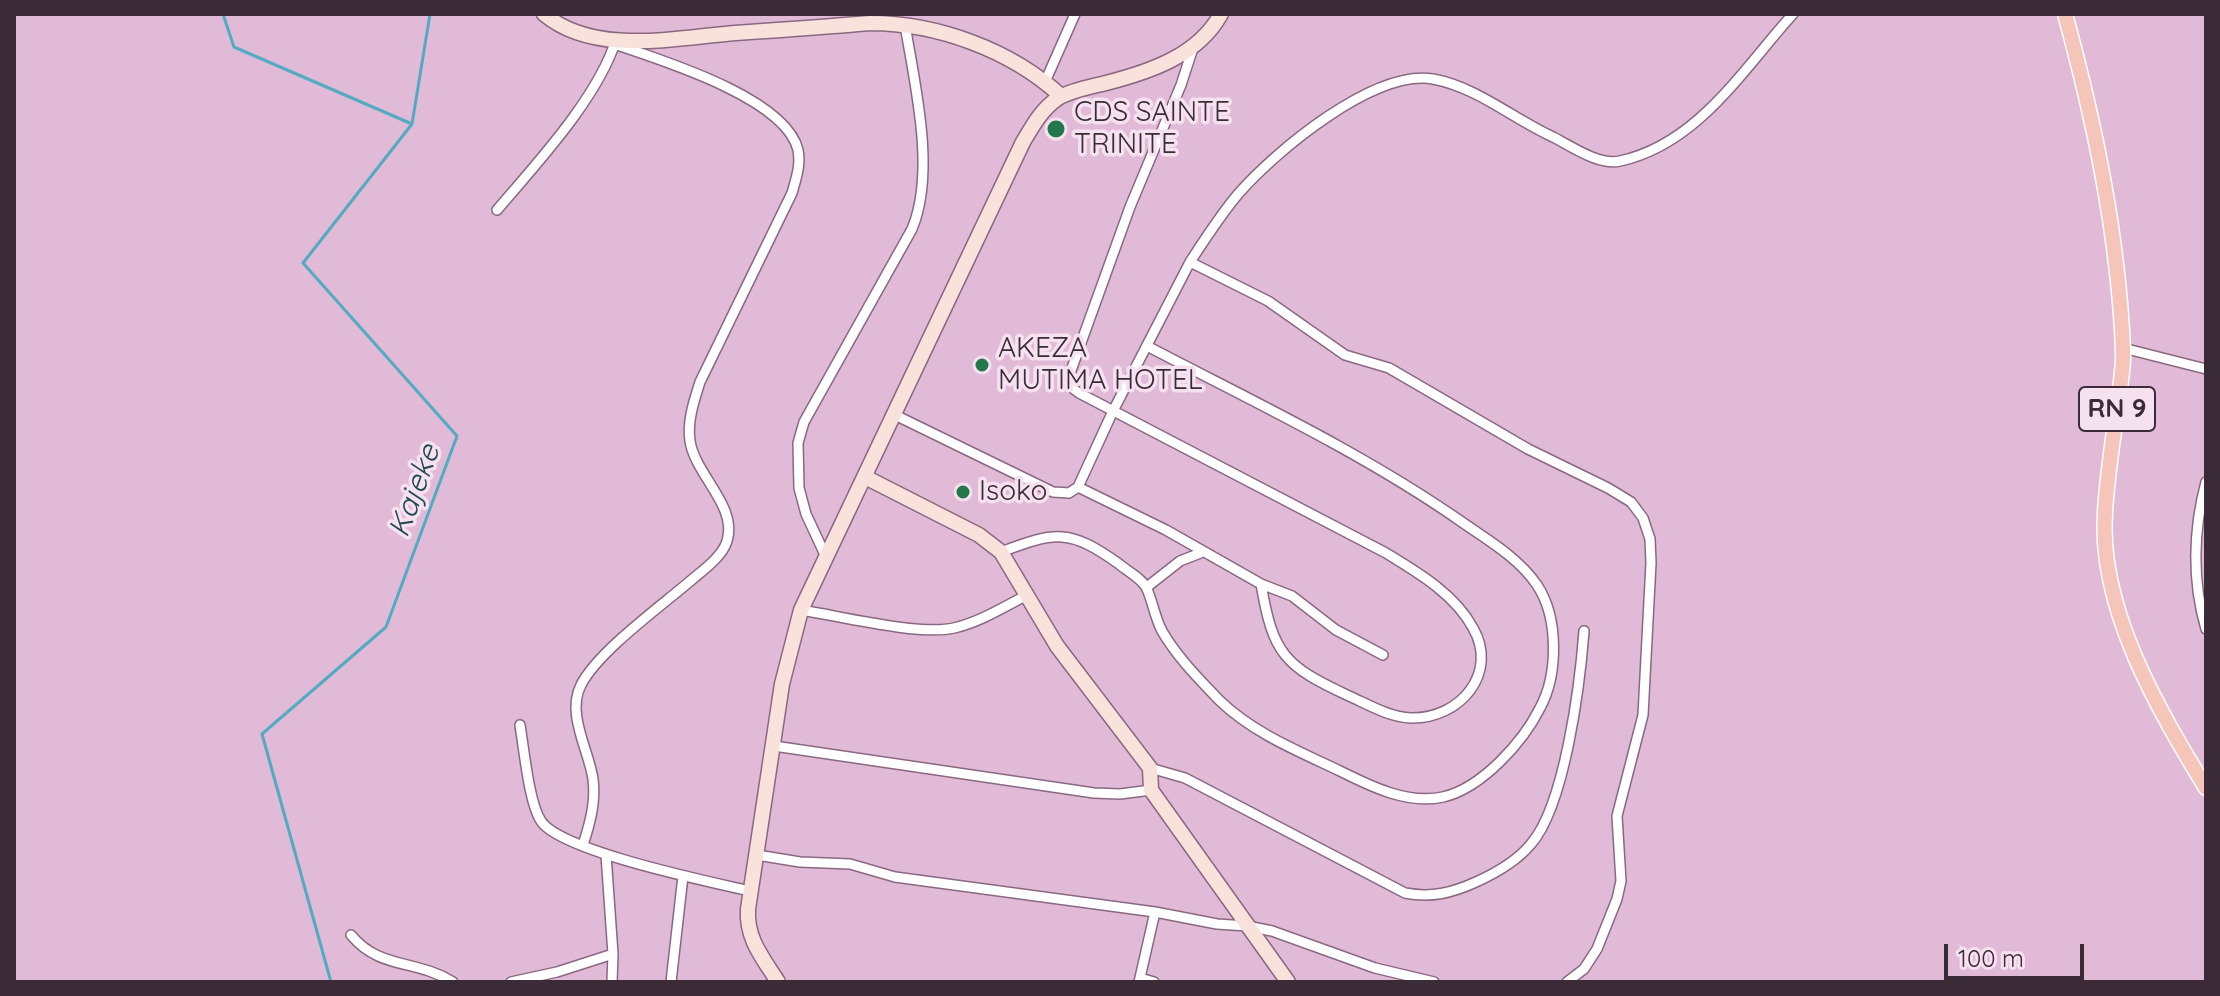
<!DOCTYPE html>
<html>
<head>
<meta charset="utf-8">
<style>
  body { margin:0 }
  #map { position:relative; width:2220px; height:996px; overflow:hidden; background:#e0bad6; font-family:Quicksand,sans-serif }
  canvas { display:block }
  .frame { position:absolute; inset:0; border:16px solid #3a2b36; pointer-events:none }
  .scale { position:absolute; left:1944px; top:944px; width:140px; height:36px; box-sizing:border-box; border:4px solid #3a2b36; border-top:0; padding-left:10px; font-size:24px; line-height:28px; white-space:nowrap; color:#3a2b36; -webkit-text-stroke:6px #f5e1ef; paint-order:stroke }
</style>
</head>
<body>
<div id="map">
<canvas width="2220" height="996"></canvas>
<div class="frame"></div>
<div class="scale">100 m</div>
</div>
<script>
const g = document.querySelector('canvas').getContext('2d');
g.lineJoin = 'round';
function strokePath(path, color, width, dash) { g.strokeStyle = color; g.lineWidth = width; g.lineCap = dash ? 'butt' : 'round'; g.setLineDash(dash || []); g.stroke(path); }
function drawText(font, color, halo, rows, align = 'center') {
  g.font = font + ' Quicksand,sans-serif'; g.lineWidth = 7; g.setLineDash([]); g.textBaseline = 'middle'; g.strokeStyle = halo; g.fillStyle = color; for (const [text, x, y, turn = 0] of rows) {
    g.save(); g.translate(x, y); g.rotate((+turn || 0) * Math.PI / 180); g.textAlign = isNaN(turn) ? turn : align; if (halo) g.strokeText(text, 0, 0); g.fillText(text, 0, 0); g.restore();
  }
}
strokePath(new Path2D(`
  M223,14L234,47L412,124L303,263L457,436L386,627L262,734L331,982
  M412,124L430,14`), '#53abc1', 3);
const street = new Path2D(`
  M1193,48L1181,85L1130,207L1068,379L1071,387L1079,393L1386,553C1417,572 1455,594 1473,628C1499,673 1460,719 1411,718C1389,717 1369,705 1349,696C1284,666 1273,654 1261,584L1292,596L1336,630L1383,655
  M1045,82L1075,14
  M497,210C537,163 597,99 616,40
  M1190,262C1205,239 1221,214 1239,193C1276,151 1374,69 1433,79C1477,87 1513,119 1553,137C1571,146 1599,166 1620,161C1698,144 1743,69 1793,14
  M2123,348L2206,369
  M895,415L1053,492L1069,493L1078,487L1113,411L1190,262L1268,301L1345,355L1389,368L1528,449L1608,488L1631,502L1643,518L1650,539L1651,563L1643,715L1617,816L1621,881L1617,899L1597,949L1584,969L1567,982
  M2206,482C2193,530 2192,582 2206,629
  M1078,487L1166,530L1261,584
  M1001,552C1056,531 1070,529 1119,564C1127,571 1143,579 1147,589C1153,603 1155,618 1162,631C1177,657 1199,679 1219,700C1253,733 1298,751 1340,771C1370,786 1408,805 1443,797C1482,788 1523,742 1540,708C1558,675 1559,618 1537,585C1518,557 1486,539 1459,520C1361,452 1252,401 1147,346
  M826,557L806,514L799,488L798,443L804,422L912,229C936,172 915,85 905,25
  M1147,587L1180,561L1203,552
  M801,610C839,616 920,636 954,628C980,622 1004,607 1027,595
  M520,725C524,749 529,803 541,821C560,851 711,882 750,891
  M774,746L1094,793L1120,794L1151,790
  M1150,768L1185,778L1405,893C1431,898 1452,893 1476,882C1496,873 1517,861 1531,844C1565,805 1580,684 1584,631
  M583,845C590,823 596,802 593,779C589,751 566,713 581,685C598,651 664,604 695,577C706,568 723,555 727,541C738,506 695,475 690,441C687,421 694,401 700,382L792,193C796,179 801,165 798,150C786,98 661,60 614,44
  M606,855L613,954L612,982
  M757,855L800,862L850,864L895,877L1155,912L1217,924L1247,926L1272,931L1375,968L1434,982
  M351,935C380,970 416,959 453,982
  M1140,978L1154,982
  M511,982L557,972L613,954
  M671,982L683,876
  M1139,982L1155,912`);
const secondary = new Path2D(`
  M544,14C594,56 675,38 735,33C780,30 825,27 870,23C937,23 1011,50 1061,96
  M865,477L979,535L1001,552L1057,646L1150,768L1151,790L1288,982
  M778,982C763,958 746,939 748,909L782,684L801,610L1023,142C1033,125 1042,109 1058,98C1072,90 1090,87 1106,83C1149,72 1198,56 1221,14`);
const primary = new Path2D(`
  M2065,14C2095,124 2118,235 2123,349C2124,368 2120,385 2118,403C2113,439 2107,476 2105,512C2098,608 2158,709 2206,788`);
strokePath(street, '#8a6882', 12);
strokePath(secondary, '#8a6882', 17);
strokePath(primary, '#fff', 17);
strokePath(street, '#fff', 9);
strokePath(secondary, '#fae2dc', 14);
strokePath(primary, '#f6c5b9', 14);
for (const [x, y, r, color] of [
  [1056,129,10,"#22784b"],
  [982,365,8,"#22784b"],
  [963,492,8,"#22784b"]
]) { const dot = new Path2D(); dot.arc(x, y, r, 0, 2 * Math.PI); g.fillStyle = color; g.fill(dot); strokePath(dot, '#f5e1ef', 3); }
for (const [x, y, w] of [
  [2117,409,76]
]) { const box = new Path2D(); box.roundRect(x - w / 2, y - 22, w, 44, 6); g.fillStyle = '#f5e1ef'; g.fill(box); strokePath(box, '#3a2b36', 2); }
drawText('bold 26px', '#3a2b36', null, [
  ["RN 9",2117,409]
]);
drawText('28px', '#3a2b36', '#f5e1ef', [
  ["CDS SAINTE",1074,113],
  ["TRINITE",1074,145],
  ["AKEZA",998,349],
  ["MUTIMA HOTEL",998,381],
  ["Isoko",979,492]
], 'left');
drawText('italic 30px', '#214953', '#f5e1ef', [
  ["Kajeke",415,491,-70]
]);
</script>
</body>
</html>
